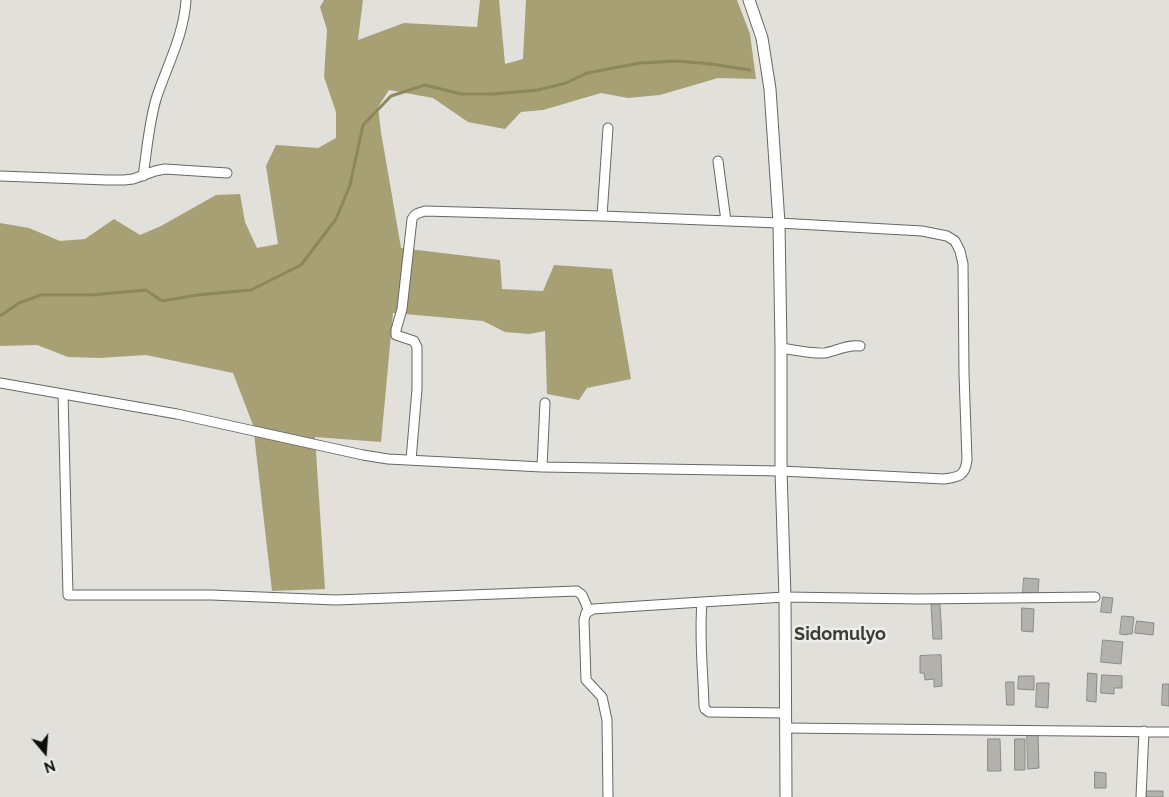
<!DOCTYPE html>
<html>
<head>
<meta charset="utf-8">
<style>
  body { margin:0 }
  #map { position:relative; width:1169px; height:797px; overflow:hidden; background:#e1e0db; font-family:Raleway,sans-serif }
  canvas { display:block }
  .north { position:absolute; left:20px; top:727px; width:50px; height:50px; -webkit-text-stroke:4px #eeede8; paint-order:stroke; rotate:162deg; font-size:14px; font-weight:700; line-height:20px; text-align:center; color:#0e0e0c }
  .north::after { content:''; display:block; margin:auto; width:18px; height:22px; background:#0e0e0c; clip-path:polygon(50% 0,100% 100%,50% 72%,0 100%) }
</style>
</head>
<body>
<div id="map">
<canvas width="1169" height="797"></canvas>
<div class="north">N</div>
</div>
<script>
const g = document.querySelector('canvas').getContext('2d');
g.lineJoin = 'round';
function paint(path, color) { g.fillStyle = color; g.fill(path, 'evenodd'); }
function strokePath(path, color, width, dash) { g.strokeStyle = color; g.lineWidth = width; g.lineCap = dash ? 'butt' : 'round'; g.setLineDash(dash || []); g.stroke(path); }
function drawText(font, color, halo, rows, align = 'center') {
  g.font = font + ' Raleway,sans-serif'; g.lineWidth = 5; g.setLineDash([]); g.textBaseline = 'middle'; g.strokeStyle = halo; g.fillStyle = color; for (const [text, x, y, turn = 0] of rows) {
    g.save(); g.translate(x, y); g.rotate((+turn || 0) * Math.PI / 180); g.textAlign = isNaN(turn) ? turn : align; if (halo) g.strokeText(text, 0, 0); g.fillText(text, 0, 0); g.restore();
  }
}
paint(new Path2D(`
  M324,0H363L358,40L404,23L477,27L480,0H499L505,64L523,59L526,0H737L750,34L756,79L718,78L660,95L628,98L601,93L543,110L521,112L505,129L468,122L433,98L389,90L378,107L381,132L401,248L500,260L502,289L543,291L554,265L612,269L631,379L587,388L579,400L547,394L545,331L529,334L505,332L483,321L393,313L381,442L315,437L325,589L272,591L253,425L233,373L146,355L100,358L68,357L37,345L0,346V223L29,228L60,241L85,239L114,219L140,235L161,226L216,195L240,194L245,222L257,248L278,244L266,166L276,145L318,148L336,138V112L324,77L327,30L320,7Z`), '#a7a074');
strokePath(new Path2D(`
  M0,316L19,303L41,295H90L146,290L162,301L197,295L251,290L301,265L336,219L350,185L363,125L391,96L425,85L461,94H494L538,90L566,83L587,73L640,63L677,61L711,64L750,70`), '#8d875b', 3);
const building = new Path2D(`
  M1024,578L1039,579L1038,593H1023Z
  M1103,597L1113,598L1111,613L1101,612Z
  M940,604L942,639H933L931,605Z
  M1022,608L1034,609L1033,632L1022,631Z
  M1122,616L1134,617L1132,634H1127V635L1120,634Z
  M1137,621L1154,623L1153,635L1135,633Z
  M1103,640L1123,642L1121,664L1101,662Z
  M941,655L942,686L934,687V679L925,680L924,673H920V656Z
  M1088,673L1097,674L1096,702L1087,701Z
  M1102,675L1122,676V688H1114V694L1101,693Z
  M1019,676H1034V690L1018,689Z
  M1006,682H1014V705H1007Z
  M1037,683H1049L1048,708L1036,707Z
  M1163,684H1169V706L1162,705Z
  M1027,733H1038L1039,768L1028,769Z
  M988,739H1000L1001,771H988Z
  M1015,739H1025V770H1015Z
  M1095,772L1106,773V788H1095Z
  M1146,791H1163V797H1144H1146Z`);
paint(building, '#b2b1ac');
strokePath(building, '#8b8a85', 1);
const minor = new Path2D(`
  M718,161L726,221
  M0,176L107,180H124L133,179L155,171L165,169L227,173
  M143,176C147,150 149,121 157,96C168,64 184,34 186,0
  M602,216L608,128
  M781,348C794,350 812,354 825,353C837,351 847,344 860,346
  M0,383L177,414L363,455L388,459L542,467L781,471L944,479C959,477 965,476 967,460L964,374L963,264L960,251L955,241L947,236L922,231L779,223L602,216L425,211C419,213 415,213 412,219L402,309L396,330V335L414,341L417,347V389L411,460
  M63,394L68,595H211L336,600L577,591L582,595L589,611
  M542,467L545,403
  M785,713L709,712L705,709L704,706C703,670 699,638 702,602L785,597L919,599L1095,597
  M785,728L1169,732
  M608,797L607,720L602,697L586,680L584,620L586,613L593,609L702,602
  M1141,797L1144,731`);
const secondary = new Path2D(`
  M749,0L762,38L770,89L779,223L781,348V471L785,597L786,797`);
strokePath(minor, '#686762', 11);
strokePath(secondary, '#686762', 13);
strokePath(minor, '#fff', 9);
strokePath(secondary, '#fff', 11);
drawText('bold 18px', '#3c3b37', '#eeede8', [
  ["Sidomulyo",840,635]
]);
</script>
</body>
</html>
